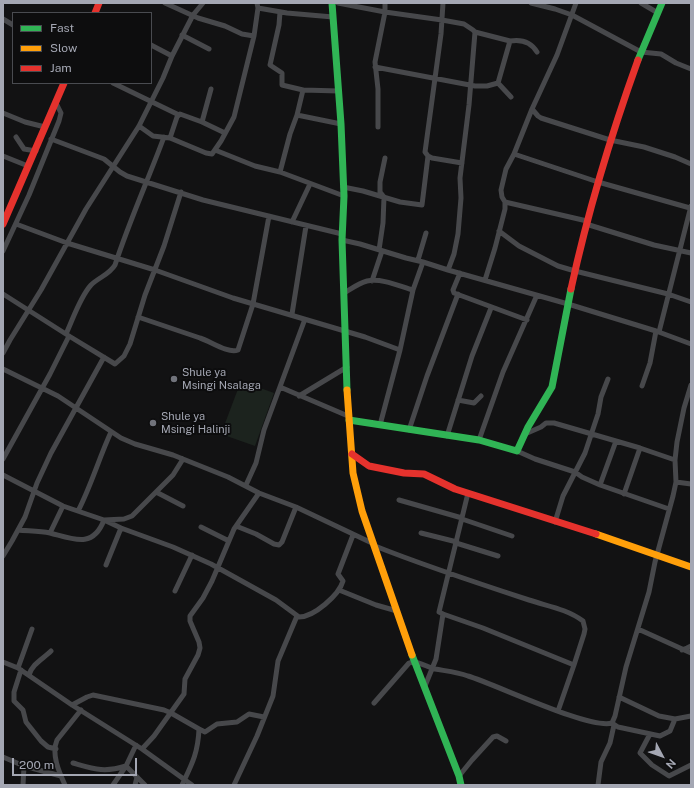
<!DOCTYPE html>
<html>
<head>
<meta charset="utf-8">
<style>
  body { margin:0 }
  #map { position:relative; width:694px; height:788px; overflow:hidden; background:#121213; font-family:"Public Sans",sans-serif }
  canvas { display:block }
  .frame { position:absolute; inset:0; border:4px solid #a4a7b3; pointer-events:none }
  .legend { position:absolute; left:12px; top:12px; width:140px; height:72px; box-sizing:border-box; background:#0d0d0e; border:1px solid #494b50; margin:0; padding:5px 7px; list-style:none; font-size:12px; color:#a4a7b3 }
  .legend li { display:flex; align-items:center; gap:8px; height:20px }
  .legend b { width:20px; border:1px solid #494b50 }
  .north { position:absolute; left:642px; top:736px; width:40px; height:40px; -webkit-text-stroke:3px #0d0d0e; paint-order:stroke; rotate:131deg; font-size:11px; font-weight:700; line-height:16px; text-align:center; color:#a4a7b3 }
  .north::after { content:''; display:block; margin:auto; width:14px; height:18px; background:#a4a7b3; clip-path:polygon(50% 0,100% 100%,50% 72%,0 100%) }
  .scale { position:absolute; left:12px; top:758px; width:125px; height:18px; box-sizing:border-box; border:2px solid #a4a7b3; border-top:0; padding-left:5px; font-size:12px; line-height:14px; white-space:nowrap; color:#a4a7b3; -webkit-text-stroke:3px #0d0d0e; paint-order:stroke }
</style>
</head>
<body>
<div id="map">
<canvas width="694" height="788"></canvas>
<div class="frame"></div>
<ul class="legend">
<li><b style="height:5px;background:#30b455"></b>Fast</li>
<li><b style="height:5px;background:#ff9f0a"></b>Slow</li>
<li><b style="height:5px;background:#e5322d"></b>Jam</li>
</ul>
<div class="north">N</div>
<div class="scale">200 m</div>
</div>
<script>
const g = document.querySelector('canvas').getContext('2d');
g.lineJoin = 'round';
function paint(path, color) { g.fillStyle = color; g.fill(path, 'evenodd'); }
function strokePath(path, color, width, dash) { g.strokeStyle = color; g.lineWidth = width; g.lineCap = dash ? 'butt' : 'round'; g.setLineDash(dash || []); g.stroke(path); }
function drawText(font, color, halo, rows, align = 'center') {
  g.font = font + ' "Public Sans",sans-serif'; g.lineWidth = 4; g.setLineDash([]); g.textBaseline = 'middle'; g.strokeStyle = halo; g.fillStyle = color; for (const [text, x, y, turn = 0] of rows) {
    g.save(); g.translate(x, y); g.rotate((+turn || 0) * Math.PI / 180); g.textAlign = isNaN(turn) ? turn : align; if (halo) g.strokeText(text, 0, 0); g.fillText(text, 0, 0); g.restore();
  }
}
paint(new Path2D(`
  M241,381L274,393L255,446L221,434Z`), '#1c231e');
strokePath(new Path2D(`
  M165,3L198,18L225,26L242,34L254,36
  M338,3L385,12L442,20L464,24L473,30L475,32L469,105L460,178L461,198L458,234L454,254L448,270
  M443,3L441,34L425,152L428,156L432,158L462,163
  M531,3L555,9L572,15L641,52L661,54L676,63L691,69
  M641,3L658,13
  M258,8L287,13L333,17
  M280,12L279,25L270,65L282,73V85L303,90L339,91
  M3,19L13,25
  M182,35L209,49
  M510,41C522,39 531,42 537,52
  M151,45L172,56
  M375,67L475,86H487L498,83L510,41L475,32
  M113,83L179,115
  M498,83L511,97
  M532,109L538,116L541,118L610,140L644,147L675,157L691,164
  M3,113L25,122L45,127
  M297,115L341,124
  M202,122L211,89
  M139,126L153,136L170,138L206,153L212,154L221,141L234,117L254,36L258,8L257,3
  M378,127V89L375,62L385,12V3
  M16,137L24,149L36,151
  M170,138L177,117L180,114L202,122L225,133
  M51,139L104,159L120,172L127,176L203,200L342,234
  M215,150L255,166L280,172L344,196
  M514,154L598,182L690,208
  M3,156L28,166
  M280,172L290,134L297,115L303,90
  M343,187L363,191L400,202L422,205L428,156
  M505,202L587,221
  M292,222L310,184
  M16,224L67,243L155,270L233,298L365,337L400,350
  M586,224L654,245L691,253
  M499,231L519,246L558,266L575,271L668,294L691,302
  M342,240L360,244L406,258L423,262L448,270L568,304L656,331L691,344
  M379,250L383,223L384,197L380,192V182L385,158
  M3,251L29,195L59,121L61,113L56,103
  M418,260L426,233
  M460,273L453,290L454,293L527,320
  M485,280L495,248L505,209V202L502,197L501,190L506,169L514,154L532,109L557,55L576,3
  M372,281L382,251
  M344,293C351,289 359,283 367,281C382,278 399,286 413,290
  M3,294L69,336L115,364L124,356L130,344L145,295L164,246L181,192
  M292,314L306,226
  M138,317C159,324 179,331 200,338C210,341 228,354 238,350L253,304L269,216
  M659,332L691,206
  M66,334C73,319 80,297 91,285C99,277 109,275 115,265C129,222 148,180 164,137
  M3,353L10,340L41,290L86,209L139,126L163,78L172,56L193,15L203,3
  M3,369L58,396L121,438L135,444L173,455L228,477L259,493L296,507L374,544
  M642,386L650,363L656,331
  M280,387L348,416
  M299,396L347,367
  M458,400L474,403L481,396
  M380,425L400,350L413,290L423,262
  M409,430L427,376L458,294
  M525,434L541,427L546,423H554L640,448L675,460
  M447,436L472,356L491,308
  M479,440L503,372L537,295
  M517,451L535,459L575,472L582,477L600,485L669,509
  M3,459L50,374L69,336
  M3,475L63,506L104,520L121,528L173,547L211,564L276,600L299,617C314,617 339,595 343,581L338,574L353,535
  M676,482L691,484
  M246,485L256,463L264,430L305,319
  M600,485L616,441
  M156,492L183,506
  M624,494L640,448
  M399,500L462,518
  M78,511C91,486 99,458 111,432
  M462,519L512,536
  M555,522L563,496L585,453L598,414L601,397L608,379
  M236,526L256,534L274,544L279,545L282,542L296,507
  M201,527L229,541
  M18,530C28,531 40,531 50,533C73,539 93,549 104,520L124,519L132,516L173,475L183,459
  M50,533L63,506
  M421,533L457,542
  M456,543L498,556
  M375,546C425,566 477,583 529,600C547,606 567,609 583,621L585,629L584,634L574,665L558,711
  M3,556L12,541L25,517L37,483L51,453L104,357
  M106,565L121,528
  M339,590L376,605L397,611
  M175,591L192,555
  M443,614L483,628L574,665
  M638,629L691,653
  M682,650L687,648L691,646
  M3,662L18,668L72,705L142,749L192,785
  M18,668L32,629
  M21,670L14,692V701L23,710L26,722L41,741L48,747L56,749
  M29,675C32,664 43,659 51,651
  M425,686L436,659L443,614L439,612L468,493
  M619,697L659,716L675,719
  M374,703L409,663C418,660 426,667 435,669C446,671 457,672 468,676C495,684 590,730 612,723L615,716L626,667L649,592L655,562L673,496L676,482L675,460L677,442L684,408L691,385
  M72,705L87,697L93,695L164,710L171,713L199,729C198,753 192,764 182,785
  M612,723L618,727L660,736L670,731L675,719L691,716
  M199,729L205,732L217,724L237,722L249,714L264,717
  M650,734L640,753L652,765L669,776L691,765
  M142,749L154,736L184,694L185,679L198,655L200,648L199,642L190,621V616L203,598L212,581L234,529L259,493
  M3,757L24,766L61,776
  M73,763C94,769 104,773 126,766L145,785
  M459,776L472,760L493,737L497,736L506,741
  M23,785L24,766
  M65,785C59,772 51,754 57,740L81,710
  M113,785L126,766L136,745
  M135,785L137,777
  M234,785L257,736L273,696L278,661L297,616
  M598,785L601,762L610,743L614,725`), '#47484b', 5);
strokePath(new Path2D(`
  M332,3L341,124L344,196L342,240L347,390
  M638,60L662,3
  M349,420L479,440L517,451L528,427L552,387L571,289
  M412,655L459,776L461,785`), '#30b455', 7);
strokePath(new Path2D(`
  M347,390L353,473L362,511L412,655
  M596,534L691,567`), '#ff9f0a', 7);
strokePath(new Path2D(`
  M95,13L99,3
  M3,224L64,83
  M571,289C588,211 611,135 638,60
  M352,454L369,466L404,473L424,474L455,489L596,534`), '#e5322d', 7);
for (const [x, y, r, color] of [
  [174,379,4,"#71737b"],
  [153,423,4,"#71737b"]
]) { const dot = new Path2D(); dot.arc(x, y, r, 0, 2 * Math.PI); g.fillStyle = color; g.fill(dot); strokePath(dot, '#0d0d0e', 1.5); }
drawText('11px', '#a4a7b3', '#0d0d0e', [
  ["Shule ya",182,373],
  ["Msingi Nsalaga",182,386],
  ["Shule ya",161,417],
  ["Msingi Halinji",161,430]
], 'left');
</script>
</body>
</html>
